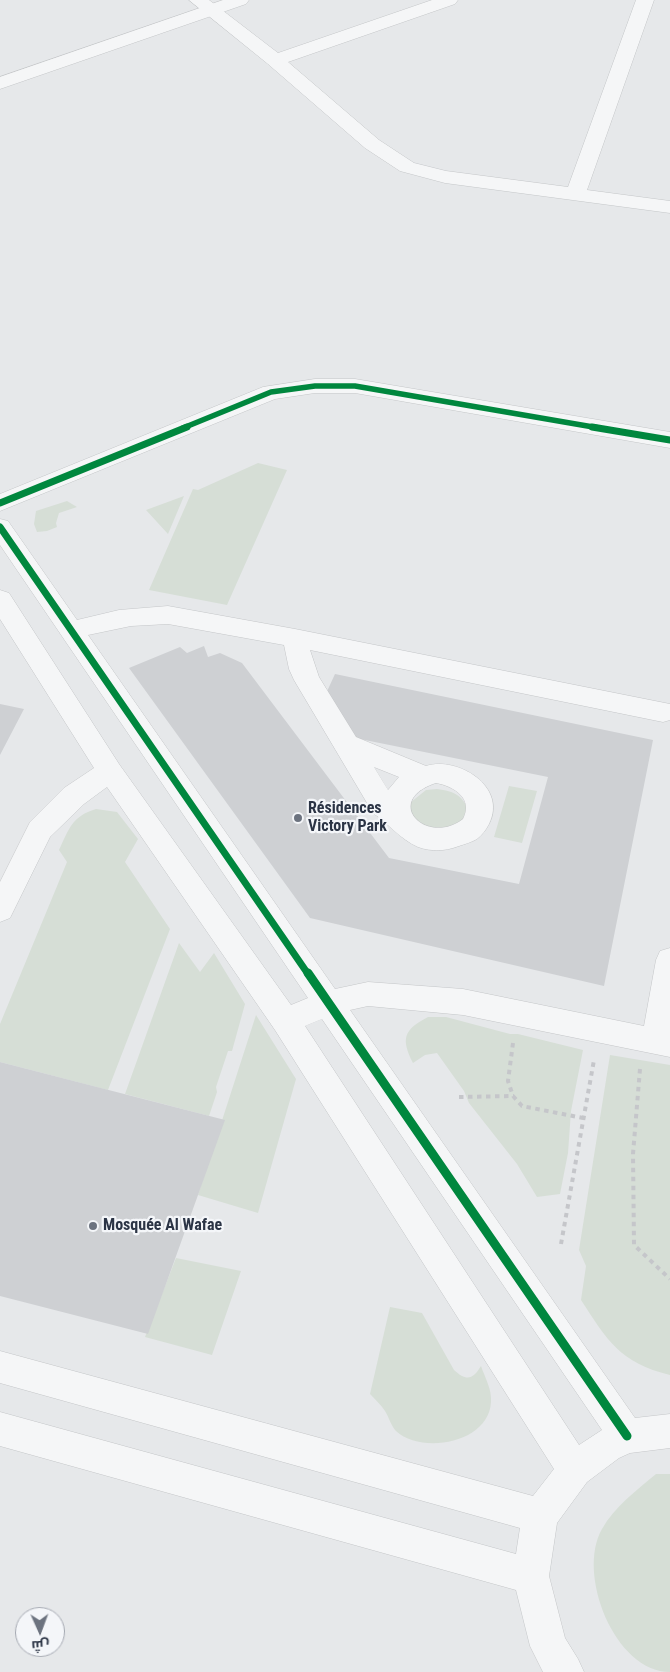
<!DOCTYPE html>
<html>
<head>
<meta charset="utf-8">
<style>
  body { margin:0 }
  #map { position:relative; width:670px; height:1672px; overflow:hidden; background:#e6e8ea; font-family:"Roboto Condensed",Cairo,sans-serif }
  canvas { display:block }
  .north { position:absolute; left:15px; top:1607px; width:50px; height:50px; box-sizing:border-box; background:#f4f6f9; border:1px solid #a4a8b1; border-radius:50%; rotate:178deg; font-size:14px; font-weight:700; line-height:20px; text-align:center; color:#2b3445 }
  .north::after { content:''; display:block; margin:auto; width:18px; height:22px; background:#6c737f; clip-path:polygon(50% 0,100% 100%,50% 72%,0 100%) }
</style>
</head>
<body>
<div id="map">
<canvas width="670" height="1672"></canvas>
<div class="north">ش</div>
</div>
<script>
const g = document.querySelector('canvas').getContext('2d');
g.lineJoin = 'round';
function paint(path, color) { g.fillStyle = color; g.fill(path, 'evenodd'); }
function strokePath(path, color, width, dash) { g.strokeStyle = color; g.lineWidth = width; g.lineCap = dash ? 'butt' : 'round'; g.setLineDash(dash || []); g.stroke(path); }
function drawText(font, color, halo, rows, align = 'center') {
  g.font = font + ' "Roboto Condensed",sans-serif'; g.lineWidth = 4.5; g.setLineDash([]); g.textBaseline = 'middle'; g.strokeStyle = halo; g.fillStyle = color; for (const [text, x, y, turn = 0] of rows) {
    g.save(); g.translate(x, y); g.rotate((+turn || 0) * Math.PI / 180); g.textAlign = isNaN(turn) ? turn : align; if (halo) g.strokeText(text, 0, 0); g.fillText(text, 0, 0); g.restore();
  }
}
paint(new Path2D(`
  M258,463L287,470L227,605L149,590L193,489L198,490Z
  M184,496L168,534L146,510Z
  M67,501L77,507L59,513L56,523L57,527L47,531L37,532L34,524L36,511Z
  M509,786L537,791L522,843L494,837Z
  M437,789C454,791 465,796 469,814L447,838L410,818L411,802L426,790Z
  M96,809L117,812L138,839L125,862L170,929L108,1090L0,1062V1024L67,862L59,850C69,829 72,816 96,809Z
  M179,943L200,972L214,953L245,1004L232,1051H228L216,1087L217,1092L209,1116L125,1094Z
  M256,1015L296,1079L258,1213L198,1195Z
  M428,1017H446L510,1034H518L583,1050L571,1111L568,1153L560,1194L537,1197L517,1164L469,1103L464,1091L437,1053L425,1055L413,1063C401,1039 403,1030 428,1017Z
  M610,1055L670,1065V1375C620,1363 607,1340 581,1300L586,1266L579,1250Z
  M176,1258L241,1271L212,1355L145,1337Z
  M390,1307L422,1313L454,1370C467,1382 473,1379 481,1366C485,1378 492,1389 491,1402C489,1443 422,1455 396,1431C391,1426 389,1417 385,1411C381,1405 375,1399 370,1394Z
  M656,1474H670V1672C615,1672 576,1574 602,1529C614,1507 637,1490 656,1474Z`), '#d6ded6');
paint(new Path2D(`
  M204,646L208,657L220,653L242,663L389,858L519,884L548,777L345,736L318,711L335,674L653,740L604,986L310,918L129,668L180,647L187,653Z
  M0,704L24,709L0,755Z
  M0,1062L225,1120L148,1334L0,1296Z`), '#ced0d3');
const minor = new Path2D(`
  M189,0H209L278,53L432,0H458L455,4L288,62L379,140L414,163L446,171L568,187L636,0H654L587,190L670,201V213L445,183L400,171L365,148L268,64Z
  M315,379H355L670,432V448L355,393H315L275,399L0,511V494L263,387Z
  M0,519L8,521L77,620L119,610L168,606L295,629L670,704V720L663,722L310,650L319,677L356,737L426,766C458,756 508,787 489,824C486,830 482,835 477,839C472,842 465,844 459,846C446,851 432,852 418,847C400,839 389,824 373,813L294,680L289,669L284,645L168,624L131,626L88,635L335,989L368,982L463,989L644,1026L656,960L660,951L670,948V1057L463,1015L368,1006L350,1010L635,1418L670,1414V1448L630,1453L619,1458L587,1482L557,1523L549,1576L565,1638L578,1659L584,1672H543L530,1646L516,1590L0,1446V1412L516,1554L520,1528L0,1383V1351L533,1496L554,1469L275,1030L107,787L84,804L50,837L10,918L0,922V882L30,822L64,788L94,768L0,619V590L9,593L119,764L291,1005L308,998L0,545ZM374,767L399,777L388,790ZM436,783C454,786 474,799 463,819C427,847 381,801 436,783ZM322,1019L602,1430L579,1445L305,1026Z`);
const tertiary = new Path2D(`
  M223,0H249L246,4L0,89V77Z`);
strokePath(minor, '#c4c6c8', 1);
strokePath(tertiary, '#c4c6c8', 1);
strokePath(new Path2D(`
  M513,1043L508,1081L513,1096
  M640,1069L633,1154L634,1245L670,1279
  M459,1097L513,1096L522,1106L583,1118
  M561,1244L594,1060`), '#c5c6ca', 4, [4.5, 4.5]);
paint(minor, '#f5f6f7');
paint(tertiary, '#f5f6f7');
strokePath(new Path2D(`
  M183,428L271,392L315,386H355L599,428`), '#00873e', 5.5);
strokePath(new Path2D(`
  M592,427L670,440
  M0,503L187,427
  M0,527L308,974`), '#00873e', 7);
strokePath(new Path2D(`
  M308,973L627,1436`), '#00873e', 9);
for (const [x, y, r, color] of [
  [298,818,5,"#6c737f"],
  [93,1226,5,"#6c737f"]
]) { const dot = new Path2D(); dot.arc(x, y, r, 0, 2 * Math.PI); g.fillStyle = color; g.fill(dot); strokePath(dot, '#f4f6f9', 2); }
drawText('bold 16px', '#2b3445', '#f4f6f9', [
  ["Résidences",308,809],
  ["Victory Park",308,827],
  ["Mosquée Al Wafae",103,1226]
], 'left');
</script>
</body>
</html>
